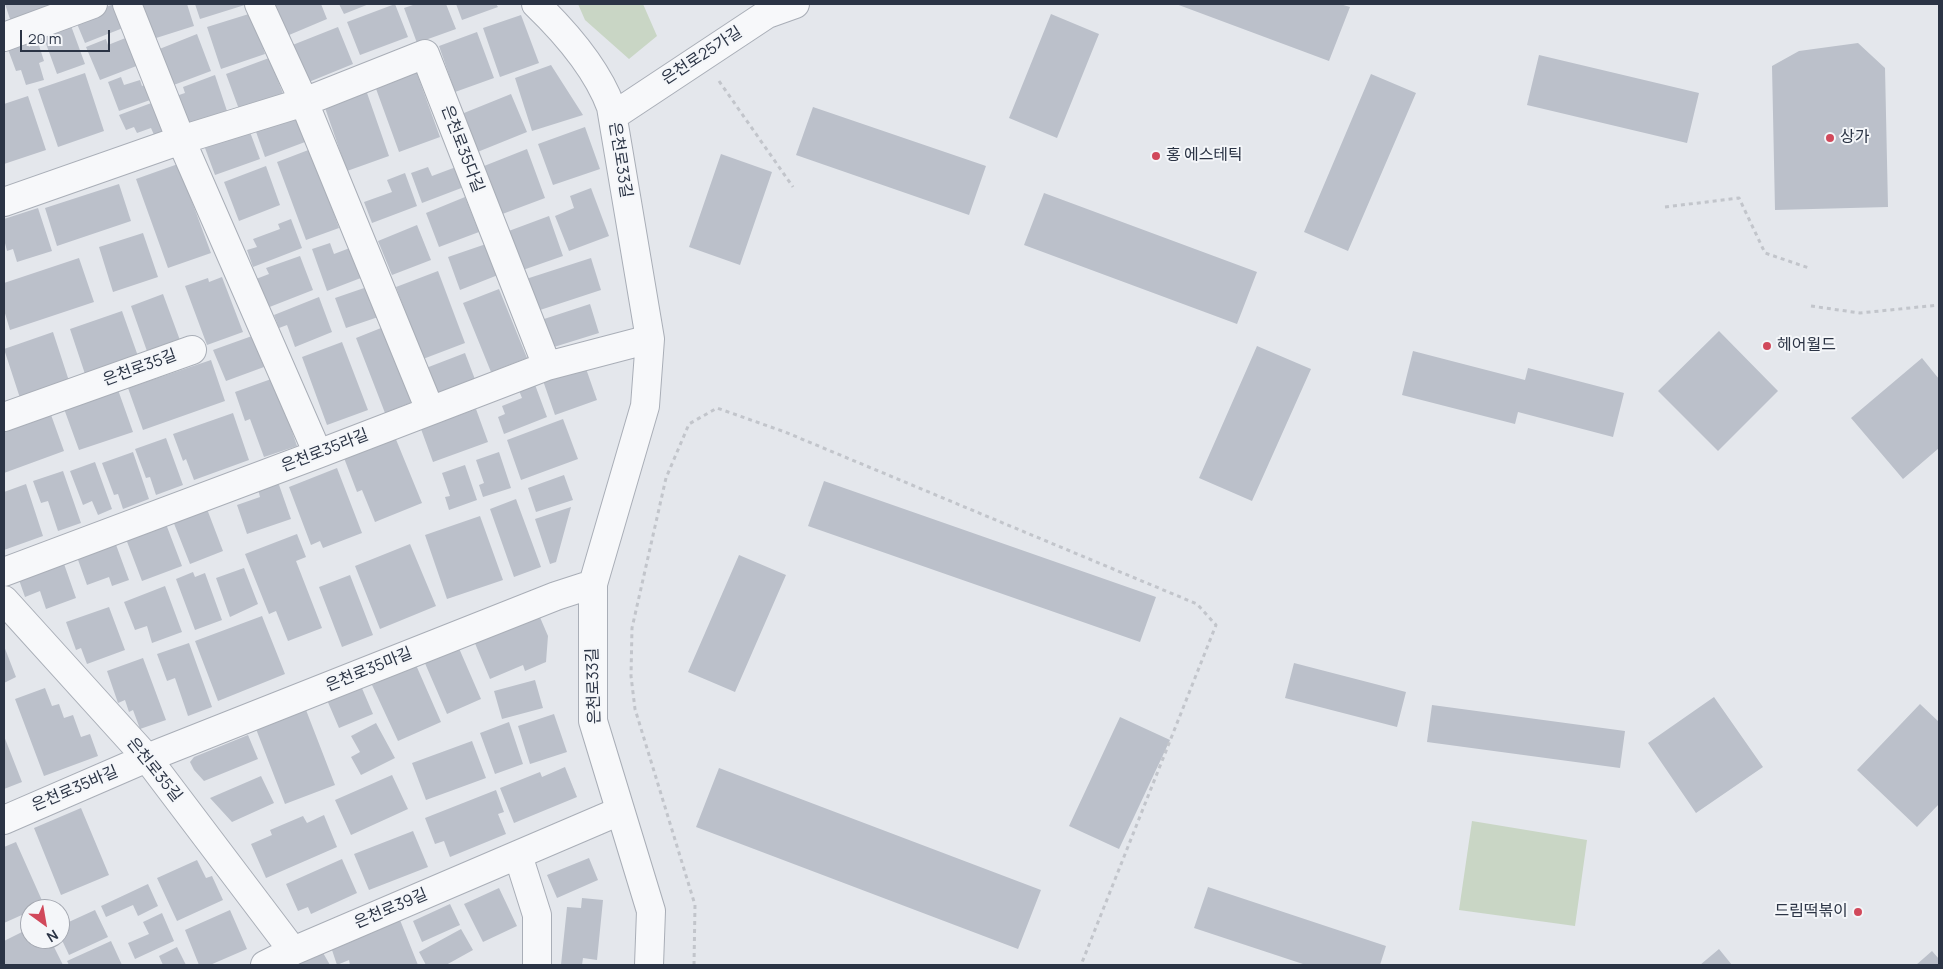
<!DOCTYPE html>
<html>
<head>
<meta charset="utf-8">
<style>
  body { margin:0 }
  #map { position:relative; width:1943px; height:969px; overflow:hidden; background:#e4e7ec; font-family:Manrope,sans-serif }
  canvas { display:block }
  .frame { position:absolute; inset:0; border:5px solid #2b3445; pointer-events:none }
  .north { position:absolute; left:20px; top:899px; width:50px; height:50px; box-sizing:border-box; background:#f4f6f9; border:1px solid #a4a8b1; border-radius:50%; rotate:148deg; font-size:14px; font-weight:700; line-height:20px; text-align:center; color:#2b3445 }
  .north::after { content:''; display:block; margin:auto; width:18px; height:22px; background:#d1495b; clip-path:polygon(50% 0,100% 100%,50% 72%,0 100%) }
  .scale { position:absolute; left:20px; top:30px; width:90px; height:22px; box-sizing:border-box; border:2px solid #2b3445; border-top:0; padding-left:6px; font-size:15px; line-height:18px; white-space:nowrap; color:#2b3445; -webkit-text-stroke:4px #f4f6f9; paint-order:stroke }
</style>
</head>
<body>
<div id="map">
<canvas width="1943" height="969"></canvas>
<div class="frame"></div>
<div class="north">N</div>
<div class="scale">20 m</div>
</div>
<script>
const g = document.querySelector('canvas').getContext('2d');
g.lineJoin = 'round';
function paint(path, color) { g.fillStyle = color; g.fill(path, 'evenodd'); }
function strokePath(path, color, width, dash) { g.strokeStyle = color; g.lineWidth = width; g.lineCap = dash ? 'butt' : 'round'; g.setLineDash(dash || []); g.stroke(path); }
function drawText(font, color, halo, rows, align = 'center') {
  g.font = font + ' Manrope,"Noto Sans KR",sans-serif'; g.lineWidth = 4; g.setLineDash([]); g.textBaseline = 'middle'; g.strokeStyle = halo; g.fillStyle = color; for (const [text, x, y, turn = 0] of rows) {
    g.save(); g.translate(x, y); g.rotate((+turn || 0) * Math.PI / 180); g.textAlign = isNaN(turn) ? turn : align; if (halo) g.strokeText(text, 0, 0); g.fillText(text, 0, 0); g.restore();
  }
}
paint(new Path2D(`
  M578,4H643L657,36L629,59L585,20Z
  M1472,821L1587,840L1575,926L1459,910Z`), '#c9d6c5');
paint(new Path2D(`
  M5,4H48L50,9L11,22Z
  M114,4L123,28L85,43L75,19Z
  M143,4H187L194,26L153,39Z
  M195,4H248L200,19Z
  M269,4H321L327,19L282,38Z
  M339,4H369L344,14Z
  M395,4L408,37L360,55L347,22Z
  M416,4H446L456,29L417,43L404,8Z
  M456,4H496L498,7L462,20Z
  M1176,4H1340L1350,7L1329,61Z
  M252,13L265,54L221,69L207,27Z
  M1051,14L1099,34L1057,138L1009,118Z
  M521,15L539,63L500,77L483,28Z
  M70,23L85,64L57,74L45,41L41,42L39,34Z
  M338,27L353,64L304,84L290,46Z
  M477,32L494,78L455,92L439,46Z
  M35,33L44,61L39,63L44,80L26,85L21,70L16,71L6,44Z
  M197,34L211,71L171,86L157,50Z
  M128,37L139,65L100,80L86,47L106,39L108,45Z
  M1858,43L1885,68L1888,207L1775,210L1772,66L1799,51Z
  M1539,55L1699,93L1687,143L1527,105Z
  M269,58L284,96L240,112L226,74Z
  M551,65L583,115L532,131L515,78Z
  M416,71L440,137L399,152L375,86Z
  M85,73L104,131L58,147L38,89Z
  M1371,74L1416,93L1348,251L1304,232Z
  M215,75L228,114L184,129L173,97L185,93L183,87Z
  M121,77L124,85L140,80L142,86L147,84L153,99L119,111L108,82Z
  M366,90L389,156L347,171L324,105Z
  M511,94L527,132L475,153L459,115Z
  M28,96L46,150L4,164V104Z
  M154,102L167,133L155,137L151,128L137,133L134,127L126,130L119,115Z
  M813,107L986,166L969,215L796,155Z
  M295,115L305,142L265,157L255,129Z
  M585,127L600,169L553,185L538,144Z
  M250,132L260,159L215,175L205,148Z
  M311,149L339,228L306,240L277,162Z
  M527,149L545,198L497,216L479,168Z
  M721,154L772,172L740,265L689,247Z
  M178,164L211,253L168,268L136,179Z
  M266,166L280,205L239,221L224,182Z
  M428,167L432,176L456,167L464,187L422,203L411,173Z
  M405,173L417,206L372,223L364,202L392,192L387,180Z
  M119,184L131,221L57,246L45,208Z
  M591,188L609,236L569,251L555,216L574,208L570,196Z
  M1044,193L1257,272L1237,324L1024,245Z
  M465,197L479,232L439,247L426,213Z
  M38,208L52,251L17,262L13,249L7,251L4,239V219Z
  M549,216L563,256L520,271L506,232Z
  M291,219L302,248L253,267L247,250L257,247L253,239L280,229L278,224Z
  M417,225L431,260L392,275L378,241Z
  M143,233L158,277L113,292L99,247Z
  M330,243L334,254L355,246L366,276L327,291L312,249Z
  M486,244L498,275L460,290L448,257Z
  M300,256L313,290L267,308L256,279L269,274L266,268Z
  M79,258L94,302L10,330L4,310V283Z
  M591,258L601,290L537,311L526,279Z
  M438,271L465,343L423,359L396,287Z
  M222,277L243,332L207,345L185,286L208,278L209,282Z
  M367,287L384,315L346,328L335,298Z
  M499,289L527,358L491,372L463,303Z
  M163,294L181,343L148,354L131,306Z
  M319,297L332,332L295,347L287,325L279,328L274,315Z
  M590,304L599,333L554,347L544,319Z
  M122,311L139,359L86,377L70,329Z
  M386,326L415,401L385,413L356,338Z
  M1719,331L1778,391L1718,451L1658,391Z
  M53,332L69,381L20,398L4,349Z
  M252,336L264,367L226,381L213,350Z
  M342,342L368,410L327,425L302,357Z
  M1257,346L1311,369L1252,501L1199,478Z
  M1413,351L1525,380L1528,368L1624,393L1613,437L1518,412L1515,424L1402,395Z
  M465,353L476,382L437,397L426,368Z
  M1922,358L1939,379V448L1903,479L1851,418Z
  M211,360L225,401L143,430L128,388Z
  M583,360L597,400L555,415L541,375Z
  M274,378L297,446L264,457L250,419L245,421L235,392Z
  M534,382L547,417L504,434L498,417L505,414L502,406L522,398L518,388Z
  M117,387L133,432L79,450L63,406Z
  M476,409L488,442L433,462L421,429Z
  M50,412L64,451L4,473V429Z
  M233,413L249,460L194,480L186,459L183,461L173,434Z
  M563,419L578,459L521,480L507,440Z
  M395,437L422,503L375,522L362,490L357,492L344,458Z
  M166,438L183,485L156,495L150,477L146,478L135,449Z
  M133,452L149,499L123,509L118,494L114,495L102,463Z
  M499,452L511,488L483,497L479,485L484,483L476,460Z
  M95,462L112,509L98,515L92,501L83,505L70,471Z
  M465,465L477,500L449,510L445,497L450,496L442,473Z
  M337,468L362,533L323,548L320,541L311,545L289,487Z
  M63,471L81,523L58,531L48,501L41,503L33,481Z
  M564,475L573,500L536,512L528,488Z
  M824,481L1156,597L1140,642L808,526Z
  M278,482L291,519L247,534L237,505L260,497L258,489Z
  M26,484L43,536L4,550V492Z
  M516,499L541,567L514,577L490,509Z
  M571,507L556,562L550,564L535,519Z
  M207,509L223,551L190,564L173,521Z
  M480,516L503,580L447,599L425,535Z
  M166,524L182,566L142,581L126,539Z
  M297,534L306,557L296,561L322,628L288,641L276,611L269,614L245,554Z
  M115,542L129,580L112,586L109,577L87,585L77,557Z
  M410,544L436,606L380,629L355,566Z
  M739,555L786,575L735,692L688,672Z
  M63,561L76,598L46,609L40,591L25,597L18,577Z
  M244,568L258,604L230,617L216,578Z
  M193,572L195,577L205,573L222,620L195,630L176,579Z
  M350,575L373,635L342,647L319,587Z
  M165,586L182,632L152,643L147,626L135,630L124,602Z
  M109,607L125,650L87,664L81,648L76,650L66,622Z
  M539,615L548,636L546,662L525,671L523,665L490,679L474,641Z
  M262,616L285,674L218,701L195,641Z
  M189,643L212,707L188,716L175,678L167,681L157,654Z
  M4,646L16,677L4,683Z
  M458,646L481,699L447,714L424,661Z
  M143,658L166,720L140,729L133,710L129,712L125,700L118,703L107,671Z
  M1294,663L1406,692L1397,727L1285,698Z
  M416,665L441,722L398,741L372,685Z
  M535,680L543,708L502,719L494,691Z
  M361,686L373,714L339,728L327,700Z
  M45,688L52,706L59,704L64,718L73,715L81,737L90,734L98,756L44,776L15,699Z
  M1714,697L1763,767L1696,813L1648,743Z
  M1920,704L1939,722V804L1917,827L1857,770Z
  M1432,705L1625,731L1620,768L1427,742Z
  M306,710L335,785L285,804L256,729Z
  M554,714L567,752L530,764L518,726Z
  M1120,717L1170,740L1119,849L1069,826Z
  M509,722L523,764L495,774L480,733Z
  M376,723L395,758L361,775L351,757L360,752L351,736Z
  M248,735L258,759L204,781L194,770L190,762L194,757Z
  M4,736L22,782L4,789Z
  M472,741L486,778L426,800L412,763Z
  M565,767L577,797L514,823L500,788L540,772L542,777Z
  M719,768L1041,890L1018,949L696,827Z
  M392,775L408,809L351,835L335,800Z
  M261,776L274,803L232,822L210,798Z
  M496,790L504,812L498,814L506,834L450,857L444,841L435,844L425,818Z
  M81,808L109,875L61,895L34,828Z
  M324,815L337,847L266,878L251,844L272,835L270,830L303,816L307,823Z
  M413,831L428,867L369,890L354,854Z
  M16,842L44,905L4,923V847Z
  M589,858L598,880L557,898L547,875Z
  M342,859L357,893L311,914L308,907L298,911L286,884Z
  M197,860L206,878L212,876L223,900L177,921L157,878Z
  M148,884L158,906L138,916L133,905L106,917L101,906Z
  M1208,887L1386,946L1380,965H1306L1194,928Z
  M499,888L517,926L483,942L464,904Z
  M582,898L603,900L597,960L583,958L582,965H561L567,907L581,908Z
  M450,904L460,925L422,942L413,921Z
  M95,910L108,937L69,955L60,936V926Z
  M230,910L247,949L210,965H199L185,930Z
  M162,913L174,941L135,959L128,943L149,934L143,922Z
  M400,920L418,965H350L349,960L337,965L331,947Z
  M30,928V939H50L63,965H4V941Z
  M461,929L473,950L446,965H426L419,952Z
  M111,941L122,965H69L67,961Z
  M177,947L186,965H163L159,956Z
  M1719,949L1732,965H1700Z
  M322,951L330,965H294Z
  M1932,951L1939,959V965H1916Z`), '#bbc0ca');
const minor = new Path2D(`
  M127,4L181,140L318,454
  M259,4L304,102L430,410
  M536,4C565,32 597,69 611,107L650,339L645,406L593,584V721L651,911L649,965
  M4,37L93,4
  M613,116L767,14L795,4
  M4,202L181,140L304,102L425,54L547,366
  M4,417L192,350
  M4,572L318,454L547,366L650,339
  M4,600L147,758L293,951
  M4,820L147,758L556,596L593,584
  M518,855L537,915V965
  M265,965L293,951L620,811`);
strokePath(minor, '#a9aeb7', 30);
strokePath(new Path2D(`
  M719,81L793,187
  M1665,207L1739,198L1765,253L1809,268
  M1811,306L1860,313L1939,305
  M694,965L695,905L635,709L631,676L632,628L666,478L689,424L717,408L785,432L1197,604L1216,625L1081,965`), '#c2c5cb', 3, [4, 4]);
strokePath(minor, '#f7f8fa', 28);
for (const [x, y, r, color] of [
  [1830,138,5,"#d1495b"],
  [1156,156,5,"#d1495b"],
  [1767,346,5,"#d1495b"],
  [1858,912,5,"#d1495b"]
]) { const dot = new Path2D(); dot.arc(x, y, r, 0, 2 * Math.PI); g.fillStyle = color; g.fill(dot); strokePath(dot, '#f4f6f9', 2); }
drawText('16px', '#2b3445', '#f4f6f9', [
  ["은천로25가길",702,56,-33],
  ["은천로35다길",462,149,69],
  ["은천로33길",620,160,81],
  ["은천로35길",140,368,-20],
  ["은천로35라길",325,451,-21],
  ["은천로35마길",369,670,-22],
  ["은천로33길",594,686,-92],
  ["은천로35길",154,770,51],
  ["은천로35바길",75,789,-23],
  ["은천로39길",391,909,-23]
]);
drawText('16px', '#2b3445', '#f4f6f9', [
  ["상가",1840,138],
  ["홍 에스테틱",1166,156],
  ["헤어월드",1777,346],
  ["드림떡볶이",1848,912,"right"]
], 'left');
</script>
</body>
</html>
